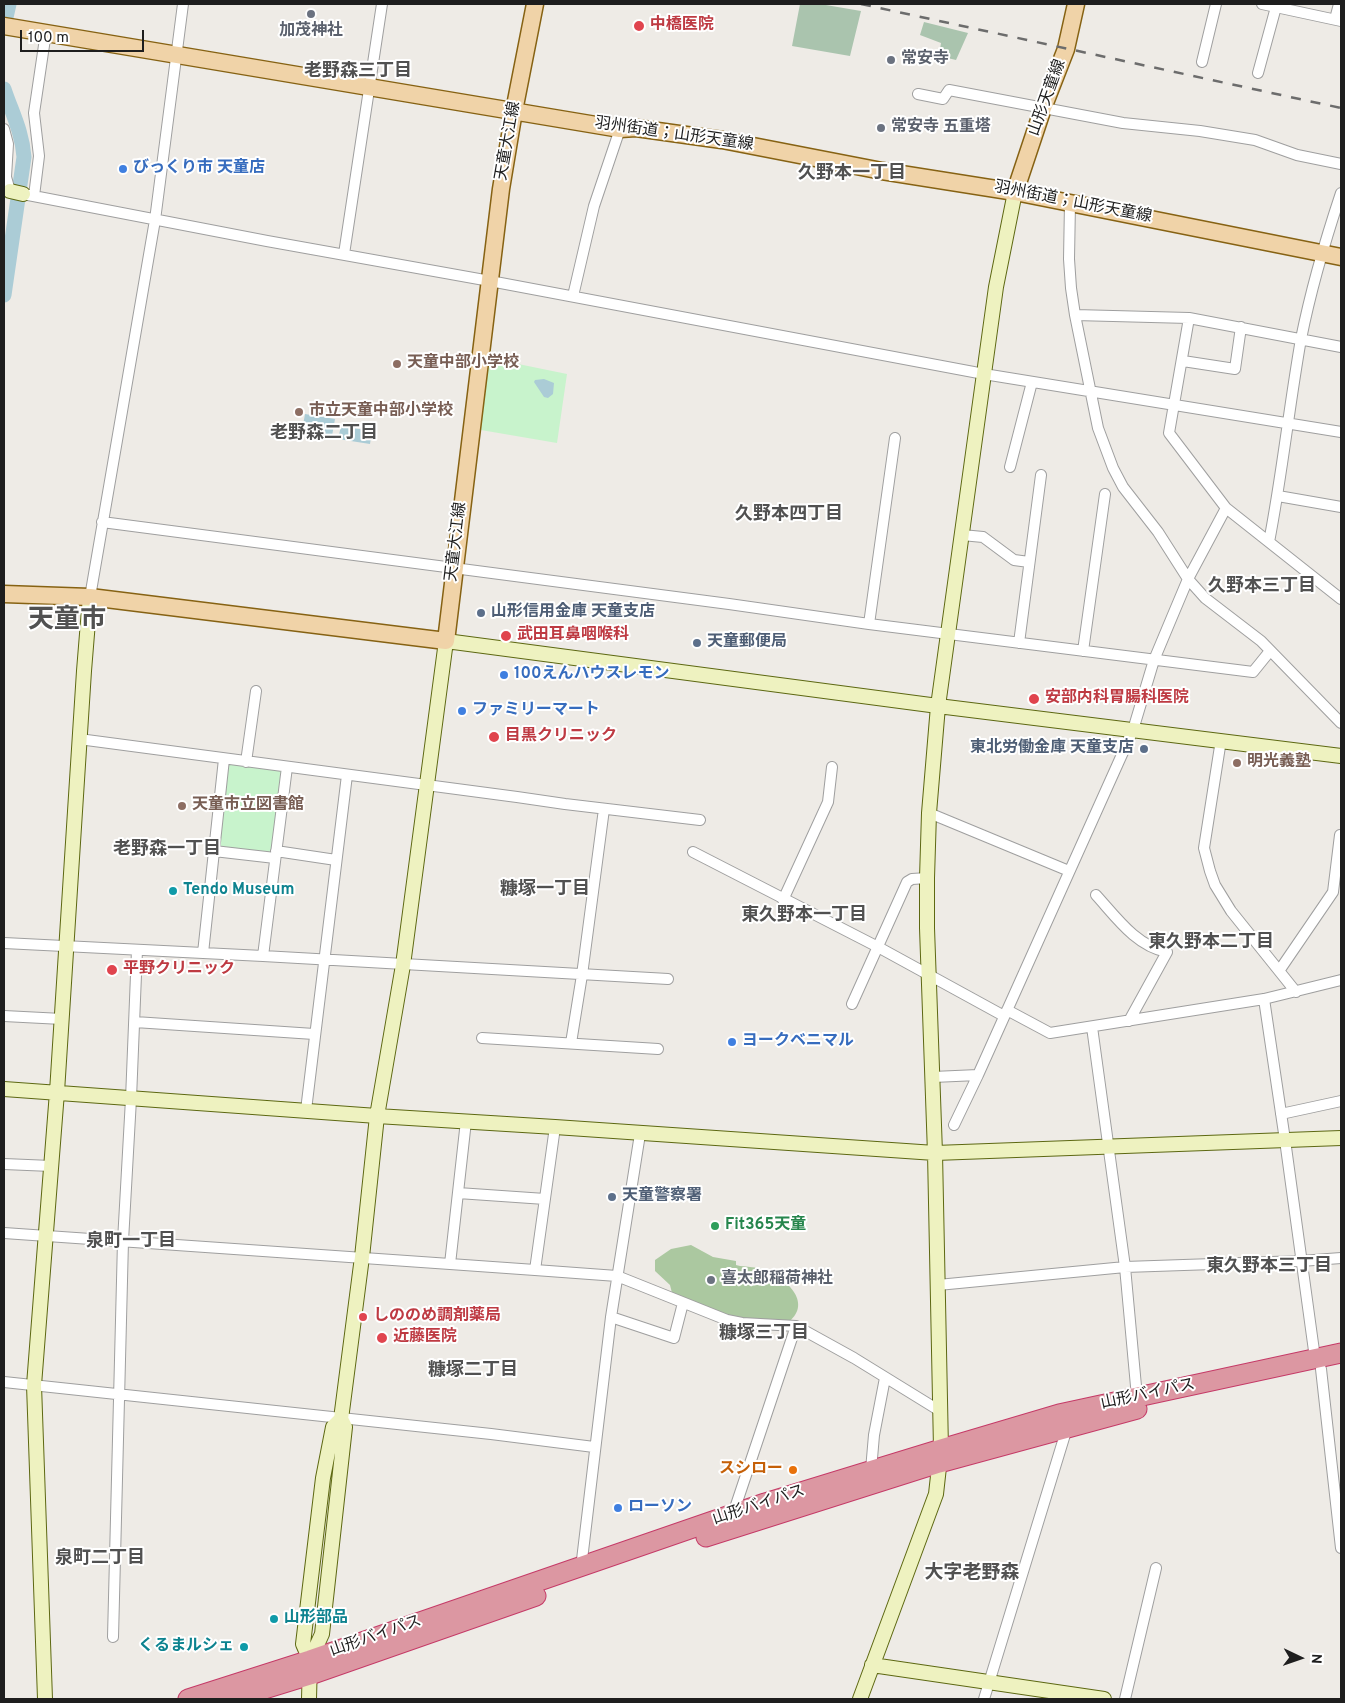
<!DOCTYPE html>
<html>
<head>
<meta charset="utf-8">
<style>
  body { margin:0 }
  #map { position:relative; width:1345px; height:1703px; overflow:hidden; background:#eeebe6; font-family:Overpass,sans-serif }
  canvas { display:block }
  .frame { position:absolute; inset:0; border:5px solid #1e1e1e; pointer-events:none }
  .north { position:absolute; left:1275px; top:1633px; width:50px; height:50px; -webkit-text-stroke:4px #fff; paint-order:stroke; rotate:93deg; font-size:14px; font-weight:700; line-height:20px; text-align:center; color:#1e1e1e }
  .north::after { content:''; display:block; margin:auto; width:18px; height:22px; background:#1e1e1e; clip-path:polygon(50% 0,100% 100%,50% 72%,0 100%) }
  .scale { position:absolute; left:20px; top:30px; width:124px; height:22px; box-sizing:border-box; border:2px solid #1e1e1e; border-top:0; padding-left:6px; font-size:15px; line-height:18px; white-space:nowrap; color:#1e1e1e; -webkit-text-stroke:4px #fff; paint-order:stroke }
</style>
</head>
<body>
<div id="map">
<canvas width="1345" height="1703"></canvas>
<div class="frame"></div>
<div class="north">N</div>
<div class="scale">100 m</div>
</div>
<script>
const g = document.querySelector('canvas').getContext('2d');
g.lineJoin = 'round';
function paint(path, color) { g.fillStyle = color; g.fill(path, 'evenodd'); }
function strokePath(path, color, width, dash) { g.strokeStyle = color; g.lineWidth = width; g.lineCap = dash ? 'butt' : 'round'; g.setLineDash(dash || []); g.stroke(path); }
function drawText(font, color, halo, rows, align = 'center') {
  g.font = font + ' Overpass,"Noto Sans JP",sans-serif'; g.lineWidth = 4; g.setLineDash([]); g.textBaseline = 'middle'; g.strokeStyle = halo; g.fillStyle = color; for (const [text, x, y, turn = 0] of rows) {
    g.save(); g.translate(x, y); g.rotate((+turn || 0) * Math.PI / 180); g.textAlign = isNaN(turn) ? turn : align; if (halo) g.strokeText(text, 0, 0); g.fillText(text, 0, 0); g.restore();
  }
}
paint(new Path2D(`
  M691,1245L713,1257L736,1261V1265L740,1266C748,1267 756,1267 763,1269C783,1276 812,1300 791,1320L764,1321L726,1316L672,1293L670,1285L655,1271V1260L671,1249Z`), '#abc8a0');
paint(new Path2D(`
  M800,4H820L861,11L850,56L792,46Z
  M924,22L968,33L956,60L939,56L941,43L920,35Z`), '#aac4ae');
paint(new Path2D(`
  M484,357L567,374L557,443L475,429Z
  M225,760L285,769L274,857L215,849Z`), '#c8f3cc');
paint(new Path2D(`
  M544,379L554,383L553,394L548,398L544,397L534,382L535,380Z
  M305,414L335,419L332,436L302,431Z
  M341,426L372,431L370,444L338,439Z`), '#abccd6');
strokePath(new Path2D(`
  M4,26L9,4
  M4,89C12,113 22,131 24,157L4,295`), '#abccd6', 15);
const street = new Path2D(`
  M1262,4L1341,21
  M1335,19L1339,4
  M1202,62L1216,4
  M1258,73L1276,7
  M918,94L943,99L949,90L1123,123L1200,131L1255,140L1297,155L1341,164
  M4,129L8,144L6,177L10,191L5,190
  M23,194L267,241L490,281L984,374L1341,432
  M34,196L39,156L34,113L46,32
  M1070,203L1069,259L1071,288L1075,315L1098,428L1113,468L1123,487L1158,532L1188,579L1205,598L1261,641L1341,723
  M344,254L382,4
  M573,296L594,206L620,129
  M1075,315L1189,318L1341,347
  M1189,318L1169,433L1226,508L1341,599
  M1183,361L1235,369L1241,327
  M1010,467L1032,382
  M1278,496L1341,507
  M102,522L729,604L869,624L1253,672L1270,651
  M962,535L983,537L1014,560L1029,562
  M1269,542C1282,475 1289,407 1301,339C1311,289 1325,241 1341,193
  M90,597L155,220L183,4
  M869,624L895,438
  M1019,643L1041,475
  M1083,651L1105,494
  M79,739L517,797L565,804L700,820
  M1221,740L1204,848L1210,871L1215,885L1231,911L1296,992
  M246,762L256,691
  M929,813L1069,871
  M214,851L275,858
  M276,851L336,860
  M693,852L878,947L1004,1016
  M1096,895C1116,917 1136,946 1167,952L1129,1021
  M783,900L828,802L832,767
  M4,943L263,956L668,979
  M203,953L224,759
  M263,956L287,767
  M1279,971L1333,892L1340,835
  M1264,999L1285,1140L1315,1358
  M852,1004L907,882L912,879L927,878
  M1007,1010L1050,1033L1264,999L1341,980
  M4,1016L62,1019
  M135,1022L314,1034
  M1092,1027L1125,1267L1137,1397
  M482,1038L658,1049
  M571,1043L582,975L604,809
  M933,1077L978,1075L1133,730L1154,660L1172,617L1188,579L1226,508
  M306,1110L347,775
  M1281,1114L1341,1101
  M466,1121L450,1264L535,1270L555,1127
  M954,1125L978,1075
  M4,1164L51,1166
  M458,1193L545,1199
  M4,1233L450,1264
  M535,1270L617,1276L727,1320L742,1323L796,1326L854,1358L940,1411
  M938,1285L1125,1267L1301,1261L1341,1258
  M611,1317L674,1338L683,1303
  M1321,1369L1341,1548
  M4,1382L491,1434L594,1447
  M871,1470L874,1435L885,1378
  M733,1514L796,1326
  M581,1568L611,1317L640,1134
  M113,1637L123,1241L131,1099L137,950
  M984,1699L1067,1428
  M1125,1699L1156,1568`);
const secondary = new Path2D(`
  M10,191L23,194
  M4,1089L377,1116L555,1127L935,1153L1341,1138
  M310,1660L303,1644L323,1478L333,1427L341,1419
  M872,1665L1104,1699
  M45,1699L34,1385L57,1092L84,671L90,597
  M309,1699L310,1660L322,1634L345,1427L341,1419L362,1257L377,1116L403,965L446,641L938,706L1341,756
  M860,1699L936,1494L941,1449L935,1153L927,928V878L929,813L938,706L996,287L1015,192`);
const primary = new Path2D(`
  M4,26L620,129L636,128L722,140L882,171L1015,192L1341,257
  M1015,192L1043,108L1066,49L1076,4
  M4,594L90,597L446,641L501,189L514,111L535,4`);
const highway = new Path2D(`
  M706,1537L939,1463L1137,1409
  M188,1699L310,1660L765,1503L941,1449L1059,1414L1341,1353
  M232,1699L310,1675L536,1596`);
strokePath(street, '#9f9f9f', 12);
strokePath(secondary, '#5d6812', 16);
strokePath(primary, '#866213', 19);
strokePath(highway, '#c53a67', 21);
strokePath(street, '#fff', 10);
strokePath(secondary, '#eef2c0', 14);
strokePath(primary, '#f0d3a8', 16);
strokePath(highway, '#dc97a2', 19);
strokePath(new Path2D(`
  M861,4L1341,108`), '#6c6c6c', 2.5, [10, 10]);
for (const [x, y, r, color] of [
  [311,14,5,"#6b7280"],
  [639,26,6,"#e0444e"],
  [891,60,5,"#6b7280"],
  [881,128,5,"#6b7280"],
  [123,169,5,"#3f7fe0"],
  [397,364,5,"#8d6e63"],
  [299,412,5,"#8d6e63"],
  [481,613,5,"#5c6f8a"],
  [506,636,6,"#e0444e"],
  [697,643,5,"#5c6f8a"],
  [504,675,5,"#3f7fe0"],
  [1034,699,6,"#e0444e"],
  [462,711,5,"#3f7fe0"],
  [494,737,6,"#e0444e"],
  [1144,749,5,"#5c6f8a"],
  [1237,763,5,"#8d6e63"],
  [182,806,5,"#8d6e63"],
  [173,891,5,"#0f9aa8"],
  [112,970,6,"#e0444e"],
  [732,1042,5,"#3f7fe0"],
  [612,1197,5,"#5c6f8a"],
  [715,1226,5,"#2e9e5b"],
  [711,1280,5,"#6b7280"],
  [363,1317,5,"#e0444e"],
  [382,1338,6,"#e0444e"],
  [793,1470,5,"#e8710a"],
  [618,1508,5,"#3f7fe0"],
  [274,1619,5,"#0f9aa8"],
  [244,1647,5,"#0f9aa8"]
]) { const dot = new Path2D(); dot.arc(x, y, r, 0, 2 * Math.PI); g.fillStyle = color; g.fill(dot); strokePath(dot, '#fff', 2); }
drawText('bold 16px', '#be3a42', '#fff', [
  ["中橋医院",650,26],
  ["武田耳鼻咽喉科",517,636],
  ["安部内科胃腸科医院",1045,699],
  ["目黒クリニック",505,737],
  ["平野クリニック",123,970],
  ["しののめ調剤薬局",373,1317],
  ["近藤医院",393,1338]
], 'left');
drawText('bold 16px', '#5b616d', '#fff', [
  ["加茂神社",311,32,"center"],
  ["常安寺",901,60],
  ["常安寺 五重塔",891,128],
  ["喜太郎稲荷神社",721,1280]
], 'left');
drawText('16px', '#1e1e1e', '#fff', [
  ["山形天童線",1048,98,-70],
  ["羽州街道；山形天童線",674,135,8],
  ["天童大江線",509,141,-80],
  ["羽州街道；山形天童線",1073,203,11],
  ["天童大江線",457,542,-83],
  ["山形バイパス",1148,1395,-12],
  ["山形バイパス",759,1506,-18],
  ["山形バイパス",376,1637,-19]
]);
drawText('bold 16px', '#366cbe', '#fff', [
  ["びっくり市 天童店",133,169],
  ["100えんハウスレモン",514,675],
  ["ファミリーマート",472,711],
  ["ヨークベニマル",742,1042],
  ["ローソン",628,1508]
], 'left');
drawText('bold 16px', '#785e54', '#fff', [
  ["天童中部小学校",407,364],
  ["市立天童中部小学校",309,412],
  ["明光義塾",1247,763],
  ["天童市立図書館",192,806]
], 'left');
drawText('bold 16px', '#4e5e75', '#fff', [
  ["山形信用金庫 天童支店",491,613],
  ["天童郵便局",707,643],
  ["東北労働金庫 天童支店",1134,749,"right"],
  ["天童警察署",622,1197]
], 'left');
drawText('bold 16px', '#0d838f', '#fff', [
  ["Tendo Museum",183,891],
  ["山形部品",284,1619],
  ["くるまルシェ",234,1647,"right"]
], 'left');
drawText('bold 16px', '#27864d', '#fff', [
  ["Fit365天童",725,1226]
], 'left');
drawText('bold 16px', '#c56008', '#fff', [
  ["スシロー",783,1470]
], 'right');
drawText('bold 18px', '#515151', '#fff', [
  ["老野森三丁目",358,72],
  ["久野本一丁目",852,174],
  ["老野森二丁目",324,434],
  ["久野本四丁目",789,515],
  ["久野本三丁目",1262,587],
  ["老野森一丁目",167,850],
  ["糠塚一丁目",545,890],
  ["東久野本一丁目",804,916],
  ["東久野本二丁目",1211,943],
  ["泉町一丁目",131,1242],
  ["東久野本三丁目",1269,1267],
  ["糠塚三丁目",764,1334],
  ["糠塚二丁目",473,1371],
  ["泉町二丁目",100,1559]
]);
drawText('bold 19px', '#515151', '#fff', [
  ["大字老野森",972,1574]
]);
drawText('bold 26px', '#515151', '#fff', [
  ["天童市",67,622]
]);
</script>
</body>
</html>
